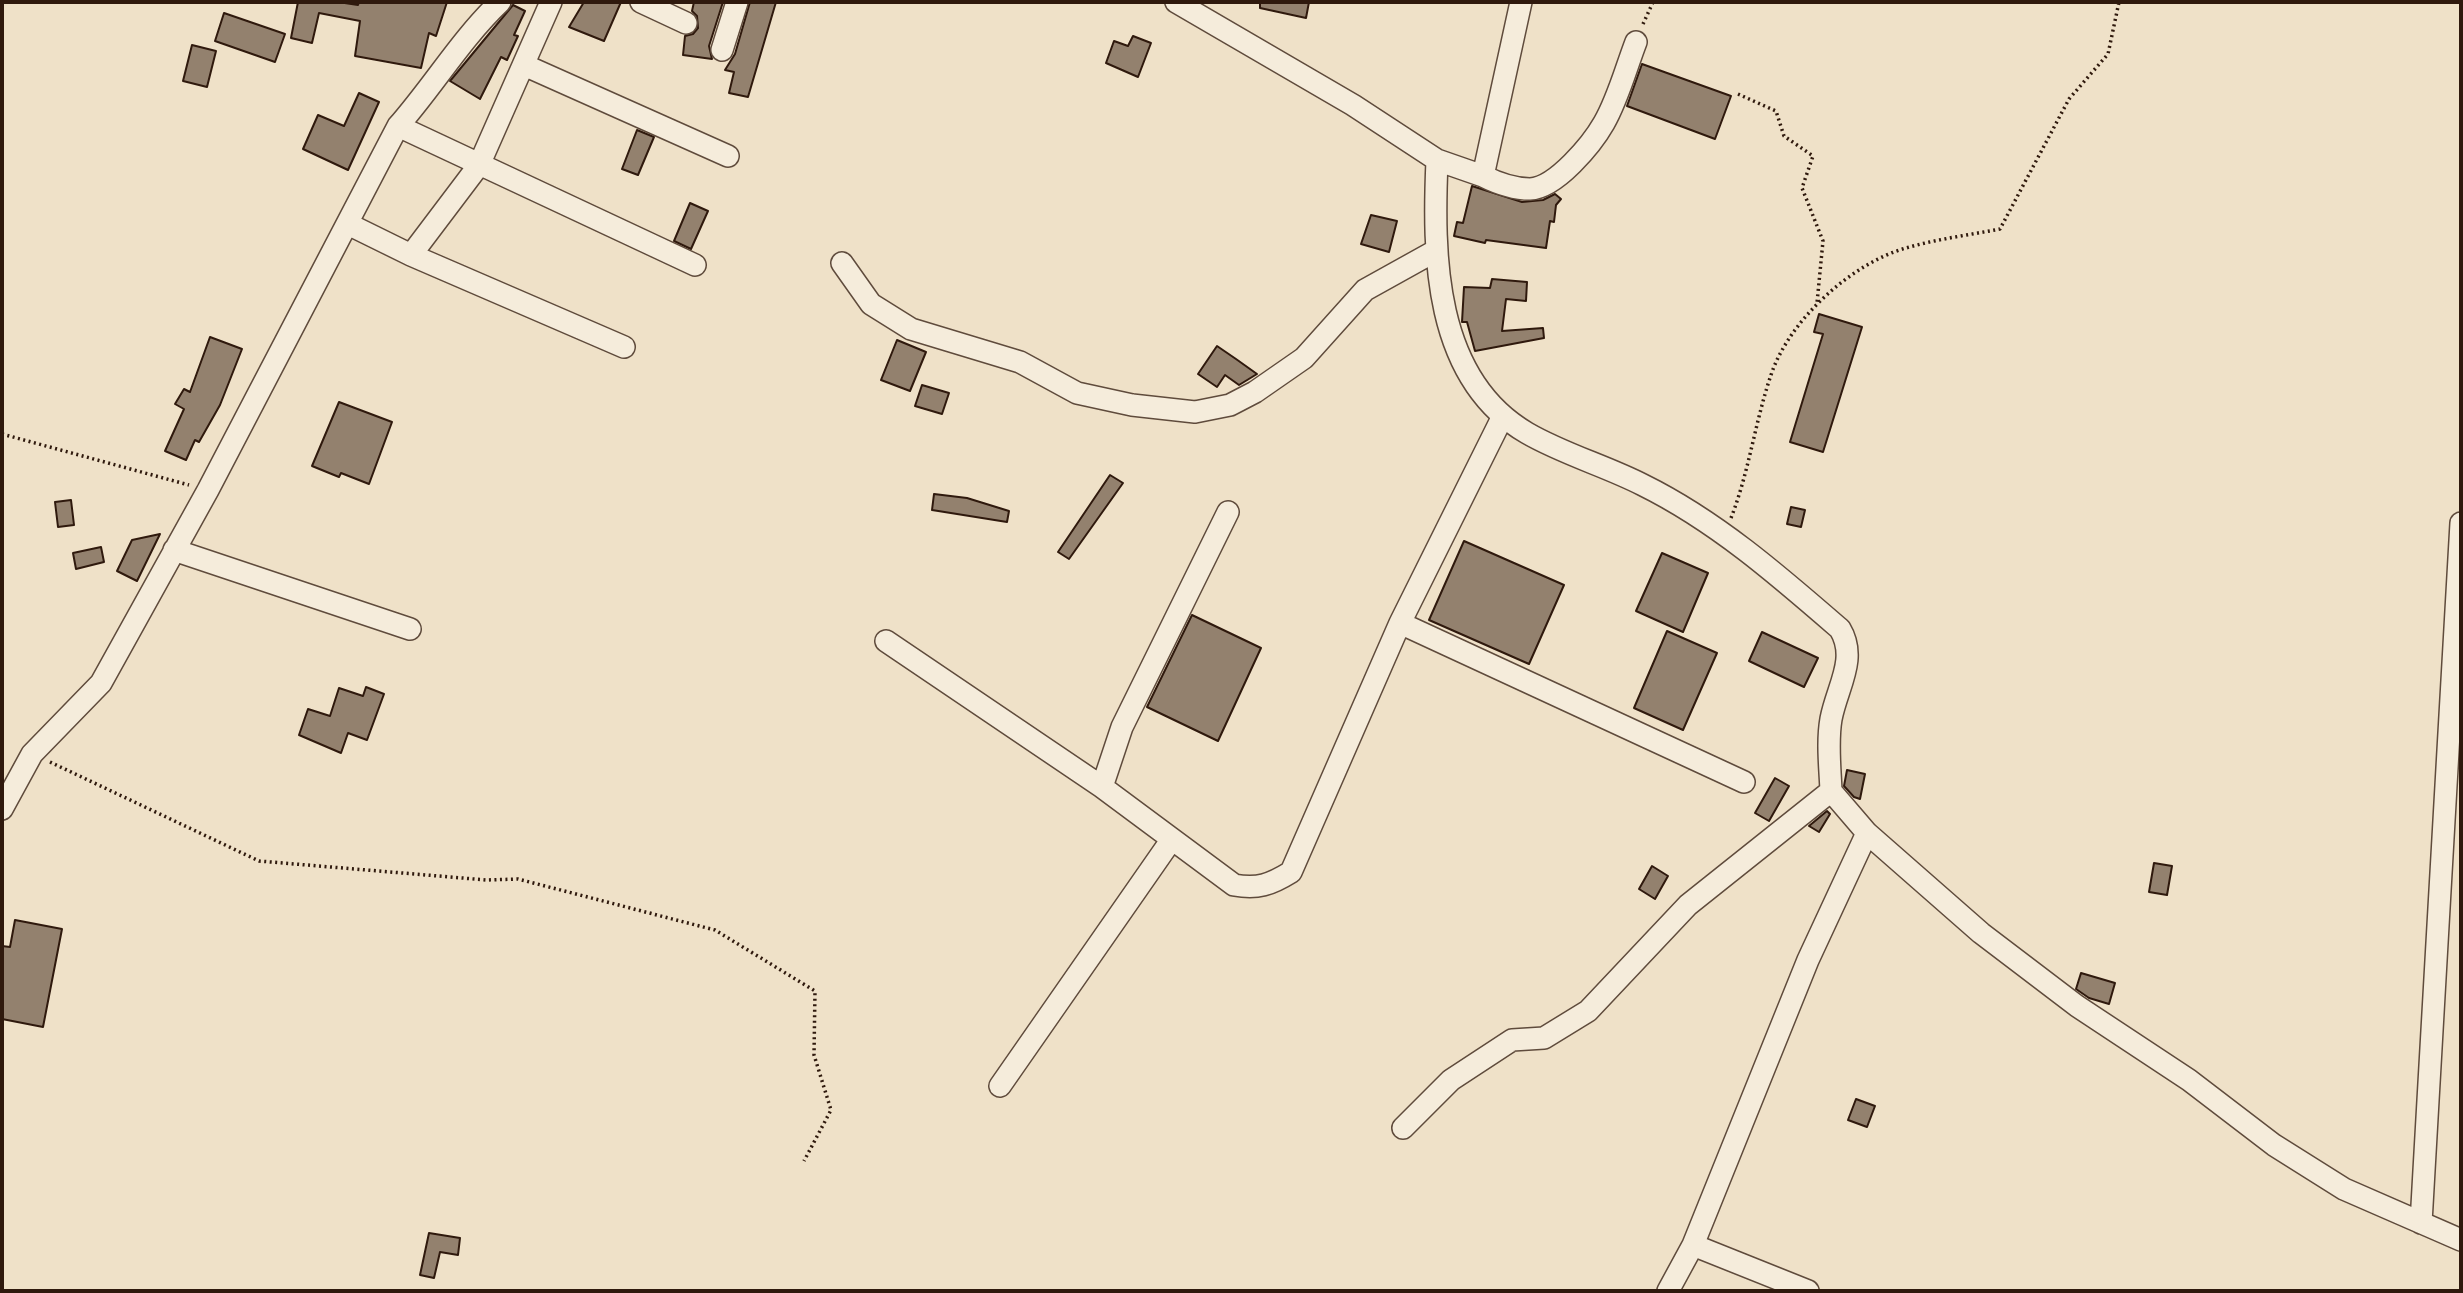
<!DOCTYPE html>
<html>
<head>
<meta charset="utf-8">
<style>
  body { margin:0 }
  #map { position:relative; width:2463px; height:1293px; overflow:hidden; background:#efe1c8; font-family:"IM FELL English",serif }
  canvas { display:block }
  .frame { position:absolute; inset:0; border:4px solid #2f190d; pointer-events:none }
</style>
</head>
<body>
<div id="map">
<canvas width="2463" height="1293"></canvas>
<div class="frame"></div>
</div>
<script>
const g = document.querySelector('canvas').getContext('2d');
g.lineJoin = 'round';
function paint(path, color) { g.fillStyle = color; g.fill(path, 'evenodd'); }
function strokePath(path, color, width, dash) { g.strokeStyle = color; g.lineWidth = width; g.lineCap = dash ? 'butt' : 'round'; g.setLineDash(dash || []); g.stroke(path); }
const building = new Path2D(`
  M298,2H338L358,5L359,2H447L436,36L429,33L421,68L355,56L360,21L319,13L312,43L291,38Z
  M584,2H621L604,41L569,27Z
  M694,2H723L709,46L712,59L683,55L685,36L693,34L698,28L697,16L692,11Z
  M750,2H776L748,97L729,93L734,72L725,70L735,54Z
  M1260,2H1309L1306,18L1260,8Z
  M513,5L525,11L514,35L518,36L507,60L501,57L480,99L450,81Z
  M224,13L285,34L275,62L215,41Z
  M1133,36L1151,43L1138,77L1106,63L1114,41L1128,46Z
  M192,45L216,51L207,87L183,81Z
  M1642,64L1731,96L1715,139L1627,106Z
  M359,93L379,102L348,170L303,149L318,115L344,126Z
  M637,130L654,137L638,175L622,169Z
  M1472,186L1522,202L1543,200L1555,194L1561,199L1556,205L1554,222L1550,221L1546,248L1486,240L1485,243L1454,236L1457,222L1463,223Z
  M690,203L708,211L691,249L674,241Z
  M1371,215L1397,221L1389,252L1361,244Z
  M1492,279L1527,282L1526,301L1506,299L1502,331L1543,328L1544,338L1475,351L1467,322H1462L1464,287L1490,288Z
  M1819,314L1862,327L1823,452L1790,442L1823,334L1814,332Z
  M210,337L242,349L220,405L199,442L195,440L186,460L165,451L184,409L175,404L184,389L190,392Z
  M897,340L926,352L910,391L881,380Z
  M1217,346L1236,359L1257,374L1239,385L1225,375L1217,387L1198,374Z
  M922,385L949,393L942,414L915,406Z
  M339,402L392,422L369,484L341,473L339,477L312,466Z
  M1110,475L1123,483L1069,559L1058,552Z
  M934,494L967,498L1009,511L1007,522L932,510Z
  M71,500L74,525L58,527L55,502Z
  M1791,507L1805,510L1801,527L1787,524Z
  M160,534L137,581L117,571L132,540Z
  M1464,541L1564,585L1529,664L1429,620Z
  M101,547L104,562L76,569L73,553Z
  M1662,553L1708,573L1683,632L1636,611Z
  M1192,615L1261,648L1218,741L1147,707Z
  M1667,631L1717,653L1683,730L1634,708Z
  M1762,632L1818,658L1804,687L1749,661Z
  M366,687L384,694L367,740L348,733L341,753L299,735L308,709L330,716L339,688L363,696Z
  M1847,770L1865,774L1860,799L1854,797L1844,786Z
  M1775,778L1789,786L1769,821L1755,813Z
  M1827,811L1830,814L1819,832L1809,826Z
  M2154,863L2172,866L2167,895L2149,892Z
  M1652,866L1668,876L1655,899L1639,889Z
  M15,920L62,929L43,1027L2,1019V946L10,947Z
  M2081,973L2115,983L2109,1004L2089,998L2076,989Z
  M1856,1099L1875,1106L1867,1127L1848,1120Z
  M429,1233L460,1238L458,1255L440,1252L434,1278L420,1275Z`);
paint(building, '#93816e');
strokePath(building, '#2f190d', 2);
const minor = new Path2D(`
  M551,2L479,165L411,255L624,347
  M641,2L686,23
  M1176,2L1353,105L1437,160L1483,176
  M1521,2L1483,176C1497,183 1514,189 1530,189C1556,188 1592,144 1604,123C1618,99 1626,68 1636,42
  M722,50L737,2
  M524,65L728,156
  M398,126L695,265
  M1437,160C1433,255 1433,378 1527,433C1563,454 1606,466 1643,485C1716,521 1779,576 1840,629C1858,659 1837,687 1831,719C1827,742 1830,767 1831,791L1867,833L1981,933L2077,1006L2189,1080L2274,1145L2344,1189L2461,1240
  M348,224L411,255
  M842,263L871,304L911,329L1020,362L1077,393L1132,405L1195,412L1230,405L1255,392L1304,358L1365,290L1437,250
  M1228,512L1122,727L1102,787L1234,885C1258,889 1270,885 1291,872L1400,623L1503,416
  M174,550L410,629
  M1400,623L1744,782
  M886,641L1102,787
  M2,809L32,754L101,683L208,490L398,126C434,85 461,39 500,2
  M1000,1086L1172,839
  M1403,1128L1451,1080L1512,1040L1544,1038L1588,1011L1688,905L1831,791
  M2421,1223L2461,523
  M1693,1245L1808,1291
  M1668,1291L1693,1245L1808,960L1867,833`);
strokePath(minor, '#5f4b3c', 24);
strokePath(new Path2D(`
  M1643,24L1653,2
  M1738,94L1776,111L1784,136L1813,156L1802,188L1823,241L1817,303
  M2,434L189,485
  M1731,518C1749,472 1755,422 1771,375C1789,320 1852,263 1906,248C1937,239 1969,235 2000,229L2069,99L2108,54L2119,2
  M50,762L259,861L486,880L518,879L715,930L815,991L814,1055L831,1110L804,1161`), '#2f190d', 3.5, [2, 3.5]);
strokePath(minor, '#f5ecdb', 21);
</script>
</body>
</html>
